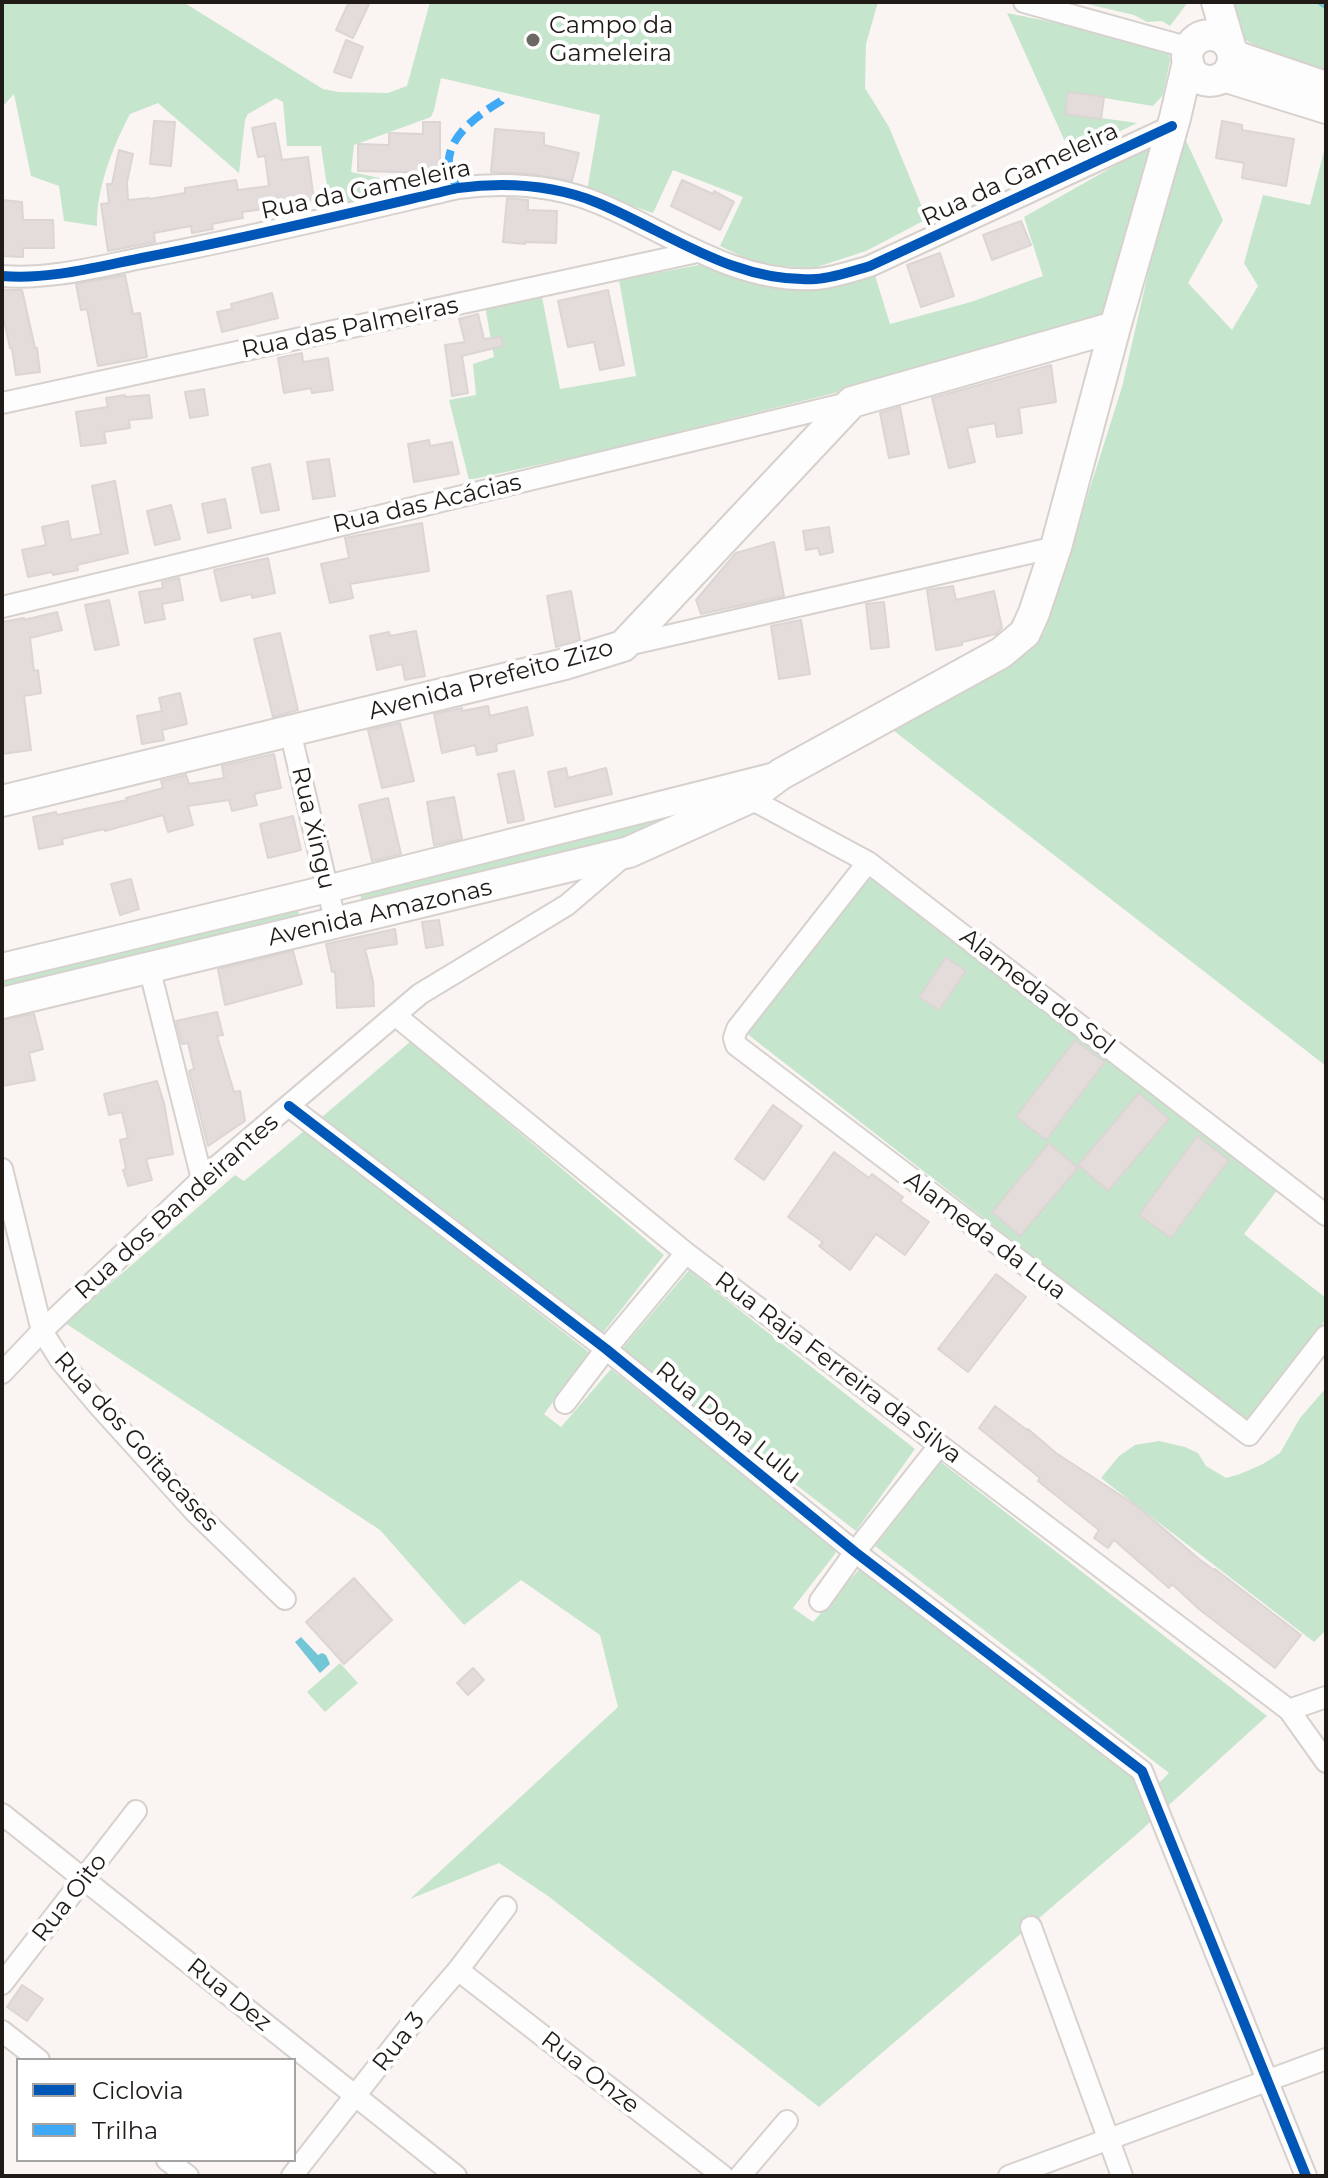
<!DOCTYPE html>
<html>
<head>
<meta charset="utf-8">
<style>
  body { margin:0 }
  #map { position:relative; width:1328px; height:2178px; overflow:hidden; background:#faf4f2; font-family:Montserrat,sans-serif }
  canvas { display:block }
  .frame { position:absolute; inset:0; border:4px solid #211b18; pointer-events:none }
  .legend { position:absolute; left:16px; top:2058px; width:280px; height:104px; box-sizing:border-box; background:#fff; border:2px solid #a6a4a3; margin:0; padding:10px 14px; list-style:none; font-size:24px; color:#211b18 }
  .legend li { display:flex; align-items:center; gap:16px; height:40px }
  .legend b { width:40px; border:2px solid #a6a4a3 }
</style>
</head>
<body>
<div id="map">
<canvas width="1328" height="2178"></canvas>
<div class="frame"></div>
<ul class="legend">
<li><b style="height:10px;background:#0057b8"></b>Ciclovia</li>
<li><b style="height:10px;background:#3fa9f5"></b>Trilha</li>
</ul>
</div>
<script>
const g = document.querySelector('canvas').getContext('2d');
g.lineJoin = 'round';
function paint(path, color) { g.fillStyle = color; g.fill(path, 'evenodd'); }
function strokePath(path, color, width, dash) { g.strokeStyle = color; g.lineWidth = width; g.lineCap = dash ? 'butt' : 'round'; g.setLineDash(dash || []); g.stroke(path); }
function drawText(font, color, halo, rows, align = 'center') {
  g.font = font + ' Montserrat,sans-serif'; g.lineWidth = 8; g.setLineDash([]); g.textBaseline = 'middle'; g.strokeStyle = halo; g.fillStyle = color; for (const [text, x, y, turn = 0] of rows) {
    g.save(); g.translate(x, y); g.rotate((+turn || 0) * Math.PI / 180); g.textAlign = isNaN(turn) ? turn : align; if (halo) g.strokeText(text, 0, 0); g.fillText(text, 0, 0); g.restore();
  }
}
paint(new Path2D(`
  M2,2H183L323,89L338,92L388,93L407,86L430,2H878L866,44L865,88L889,127L927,219L866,251L814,268L760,265L720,246L743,197L673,170L653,213L587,191L600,115L441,78L434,110L431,117L354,145L351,172L413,185L330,207L321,146H287L283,102L276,98L248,114L245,120L239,173L158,103L130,114C113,146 96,189 97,226L64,221L59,186L31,176L14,94L2,107Z
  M1079,2H1188L1170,26L1162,21L1147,22L1134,15Z
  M1229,2H1326V74L1291,65L1240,37Z
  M1007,13L1122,36L1169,51L1170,61L1163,95L1153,106L1068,92L1065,113L1137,123L1071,155Z
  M1181,130L1223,220L1188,283L1232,330L1258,286L1244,263L1263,195L1310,205L1326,144V1066L889,727L1018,657L1044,633L1122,387Z
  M1157,142L1101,327L597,452L469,480L449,400L476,395L473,364L494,357L485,306L542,297L560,389L636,376L619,280L699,265L765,285L819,288L874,272L890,324L971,302L1043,276L1024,217Z
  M676,814L673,821L602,849L363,907L359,890Z
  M870,871L1278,1189L1244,1234L1326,1298V1319L1247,1423L746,1033ZM966,971L940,1010L920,997ZM1075,1040L1104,1062L1017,1116ZM1139,1093L1169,1119L1109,1191L1078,1165ZM1049,1144L1077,1168L1020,1236L992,1212ZM1228,1160L1171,1238L1140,1215Z
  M296,903L301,923L2,996V977Z
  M411,1041L664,1255L602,1334L322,1117Z
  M304,1131L590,1353L544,1414L561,1427L611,1369L838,1550L793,1608L813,1622L863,1565L1152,1790L1169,1773L875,1546L941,1462L1267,1716L1137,1834L819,2107L548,1896L499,1863L410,1899L618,1707L600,1635L521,1580L464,1625L380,1530L65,1323L235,1175L244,1181Z
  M689,1270L915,1449L856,1531L621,1350Z
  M1326,1388V1630L1314,1642L1101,1478L1119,1456L1135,1445L1159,1441L1185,1447L1198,1453L1206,1466L1226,1478L1240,1474L1263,1464L1280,1453L1300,1418Z
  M340,1663L358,1683L325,1712L307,1692Z`), '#c6e5cd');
paint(new Path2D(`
  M301,1637L318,1655L322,1653L326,1655L330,1664L320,1673L295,1642Z`), '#72c6d5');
strokePath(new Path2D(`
  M1319,2L1326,7`), '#72c6d5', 5);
const building = new Path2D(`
  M349,2H370L353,38L336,30Z
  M346,40L363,47L351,78L334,72Z
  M1068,92L1104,97L1101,119L1065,114Z
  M154,121L175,122L171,166L150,164Z
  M1222,121L1242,125V130L1294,139L1286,186L1242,178L1244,163L1216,158Z
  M423,122H440V173L358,171V144L389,145V133L423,134Z
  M275,123L282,160L308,157L314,200L286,203V206L242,212L243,218L212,224L213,229L192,233L191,226L154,233L155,242L108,251L101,204L109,203L107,184H112L119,150L133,154L127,182L128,200L149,198L150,199L185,193V188L236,180L238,190L269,186L265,156L258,157L252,128Z
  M495,129L544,133V145L579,153L572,181L531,174L491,172Z
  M682,180L713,194L714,191L734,202L720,230L671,206Z
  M507,198L528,200V210L557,211L556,243L525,242V244L503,242Z
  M2,200L22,202L23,220H53L54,248H23V257L2,256Z
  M1021,221L1031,245L992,260L983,235Z
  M940,253L954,296L921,307L907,265Z
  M125,275L133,314L140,313L147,357L98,366L87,309L81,310L76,284Z
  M2,290H22L35,348H37L40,372L16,375L12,348H10L2,311Z
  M608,290L624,365L600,370L594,342L568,347L558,301Z
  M272,293L278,318L222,332L217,312L232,309L231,304Z
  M478,314L484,339L501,337L503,346L462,356L468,393L452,396L445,345L465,342L459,319Z
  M302,353L303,362L328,358L333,390L312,393L311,388L284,393L278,358Z
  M1051,365L1056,402L1019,408L1022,433L997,437L995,423L967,428L975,462L949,468L932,398Z
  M204,389L208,415L190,418L185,392Z
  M125,395V397L149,395L152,418L129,420L130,428L104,432L106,443L81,446L76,412L108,407L106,398Z
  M900,407L909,454L889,458L880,413Z
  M429,440L430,446L452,442L459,474L414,482L408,444Z
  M329,459L335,496L313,499L307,462Z
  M270,464L279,510L261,513L252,468Z
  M115,481L128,553L77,565L78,570L53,575L52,572L28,577L22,550L46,545L42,527L68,521L71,540L101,534L92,486Z
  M225,499L231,528L208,533L202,504Z
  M171,505L180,539L155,545L147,511Z
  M422,523L429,571L350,584L353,598L330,603L321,564L349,558L345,538Z
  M829,527L833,552L820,555L818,548L806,550L803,531Z
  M774,542L784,596L701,614L696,600L736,553Z
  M268,558L275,593L252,598V594L221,601L214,570Z
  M179,578L183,600L162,604L165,619L145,623L139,592L163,588L162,582Z
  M953,586L956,600L994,591L1002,628L996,634L962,642V645L936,650L927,590Z
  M571,591L580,640L556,647L547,596Z
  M109,600L119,645L95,650L85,605Z
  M884,602L889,647L871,649L866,604Z
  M57,612L62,630L30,638L34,671L38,670L41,693L24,696L31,750L2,754V622L24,618V620Z
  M801,620L810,674L779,679L771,626Z
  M416,631L425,676L405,680L402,664L377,670L370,636L389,632L390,636Z
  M280,633L298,710L273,717L254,639Z
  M180,693L187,724L162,730L164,740L142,744L137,716L162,711L159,698Z
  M488,706L490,716L527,707L533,735L496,744L497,751L477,755L475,745L442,753L434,714L462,708V711Z
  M400,723L414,781L382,788L368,730Z
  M274,754L281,788L254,794L257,805L232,811L229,800L188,806L193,825L168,832L163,815L105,831L104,829L62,839L63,844L39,849L33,817L56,812L57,815L127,800L126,798L163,788L161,781L186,775L189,784L224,778L222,766Z
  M566,768L568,778L606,768L612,794L555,807L548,772Z
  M514,771L524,820L508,823L498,774Z
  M454,797L462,839L434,845L427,802Z
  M388,798L401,854L372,861L359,805Z
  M293,816L301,850L268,858L260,824Z
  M131,879L139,909L120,915L111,884Z
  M439,920L443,945L426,948L422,922Z
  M395,929L397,944L365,949L373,981L374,1006L337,1008L335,971L332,972L326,944Z
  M293,951L302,984L225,1005L218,969Z
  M946,957L966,971L939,1010L919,997Z
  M217,1012L223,1035L217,1036L234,1092L240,1091L245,1121L208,1146L189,1071L194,1069L188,1043L182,1044L176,1021Z
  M34,1014L43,1049L29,1053L35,1080L2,1086V1020Z
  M1075,1040L1105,1062L1046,1140L1016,1117Z
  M157,1081L164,1103L173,1154L146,1159L152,1180L128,1186L123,1170L126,1169L120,1140L128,1138L122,1112L109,1115L104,1094Z
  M1139,1093L1169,1119L1108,1191L1078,1165Z
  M773,1105L802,1126L764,1180L735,1159Z
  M1197,1136L1229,1160L1171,1238L1139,1215Z
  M1049,1143L1078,1168L1020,1236L992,1212Z
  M834,1152L869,1178L872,1174L903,1197L900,1201L929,1222L905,1255L876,1234L850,1270L819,1246L823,1242L788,1217Z
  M996,1274L1026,1297L968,1372L938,1349Z
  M995,1406L1027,1430L1028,1429L1056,1453L1137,1506L1199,1559L1214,1570L1215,1569L1301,1635L1275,1668L1199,1609L1172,1584L1169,1588L1114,1540L1108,1548L1094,1538L1099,1530L1038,1481L1040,1478L979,1428Z
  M354,1578L392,1620L344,1664L306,1622Z
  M473,1668L484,1680L468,1695L457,1683Z
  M22,1985L43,1999L27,2021L7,2007Z`);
paint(building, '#e3dcdb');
strokePath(building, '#dbd5d4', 2);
const minor = new Path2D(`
  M1024,2L1190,48
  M2,276C51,280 100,266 147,257C252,237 355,212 458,188C505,182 554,185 598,203C668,232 735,284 816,279C833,278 853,271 870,266L1172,126
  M2,403L697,252
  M2,607L852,402
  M623,646L1056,547
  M290,731L336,924
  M745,791L749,798L868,862L1326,1215
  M868,862L737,1029L734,1038L736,1045L1249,1435L1326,1336
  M149,967L202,1179
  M395,1015L686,1253L1289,1710L1326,1762
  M289,1106L606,1349L855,1552L1142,1771L1306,2176
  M2,1169L42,1331L61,1361L100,1407L195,1512L285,1599
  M2,1373L42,1331L202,1179L420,994L567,905L623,857
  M565,1403L606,1349L686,1253
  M820,1601L855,1552L939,1446
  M1289,1710L1326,1697
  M2,1814L456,2176
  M1031,1927L1122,2176
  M458,1970L723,2176
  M2,1984L136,1811
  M2,2031L39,2060
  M167,2160L188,2176
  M292,2176L409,2027L458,1970L506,1907
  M740,2176L787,2121
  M1009,2176L1326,2059`);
const tertiary = new Path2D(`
  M1232,53L1326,85
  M1223,78L1326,110
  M2,967L327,889L775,776`);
const secondary = new Path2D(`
  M1217,2L1230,46
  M1187 58a23 23 0 1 1 46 0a23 23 0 1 1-46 0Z
  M2,801L565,664L623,646L852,402L1115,327
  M2,1003L629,852L749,798L781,774L1001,653L1025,633L1034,613L1056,547L1115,327L1175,118L1188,62`);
strokePath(minor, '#d7d1ce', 24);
strokePath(tertiary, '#d7d1ce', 30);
strokePath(secondary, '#d7d1ce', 34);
strokePath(minor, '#fefdfd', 20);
strokePath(tertiary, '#fefdfd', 26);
strokePath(secondary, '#fefdfd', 30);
strokePath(new Path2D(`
  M458,188C431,150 469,120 501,101L503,97`), '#3fa9f5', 8, [16, 8]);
strokePath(new Path2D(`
  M2,276C51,280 100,266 147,257C252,237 355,212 458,188C505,182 554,185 598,203C668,232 735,284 816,279C833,278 853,271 870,266L1172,126
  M289,1106L606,1349L855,1552L1142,1771L1306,2176`), '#0057b8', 10);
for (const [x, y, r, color] of [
  [533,40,8,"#6d6764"]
]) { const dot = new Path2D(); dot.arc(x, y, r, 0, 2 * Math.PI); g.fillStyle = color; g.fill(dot); strokePath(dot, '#fff', 3); }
drawText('24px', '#211b18', '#fff', [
  ["Campo da",549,26],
  ["Gameleira",549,54]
], 'left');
drawText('24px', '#211b18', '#fff', [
  ["Rua da Gameleira",1020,175,-25],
  ["Rua da Gameleira",366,190,-12],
  ["Rua das Palmeiras",350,328,-12],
  ["Rua das Acácias",427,504,-13],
  ["Avenida Prefeito Zizo",491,680,-15],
  ["Rua Xingu",313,828,77],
  ["Avenida Amazonas",380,913,-13],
  ["Alameda do Sol",1037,992,38],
  ["Rua dos Bandeirantes",177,1207,-42],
  ["Alameda da Lua",985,1236,37],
  ["Rua Raja Ferreira da Silva",838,1368,37],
  ["Rua Dona Lulu",728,1423,39],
  ["Rua dos Goitacases",136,1442,48],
  ["Rua Oito",70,1898,-52],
  ["Rua Dez",229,1995,39],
  ["Rua 3",399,2042,-52],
  ["Rua Onze",590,2073,38]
]);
</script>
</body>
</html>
